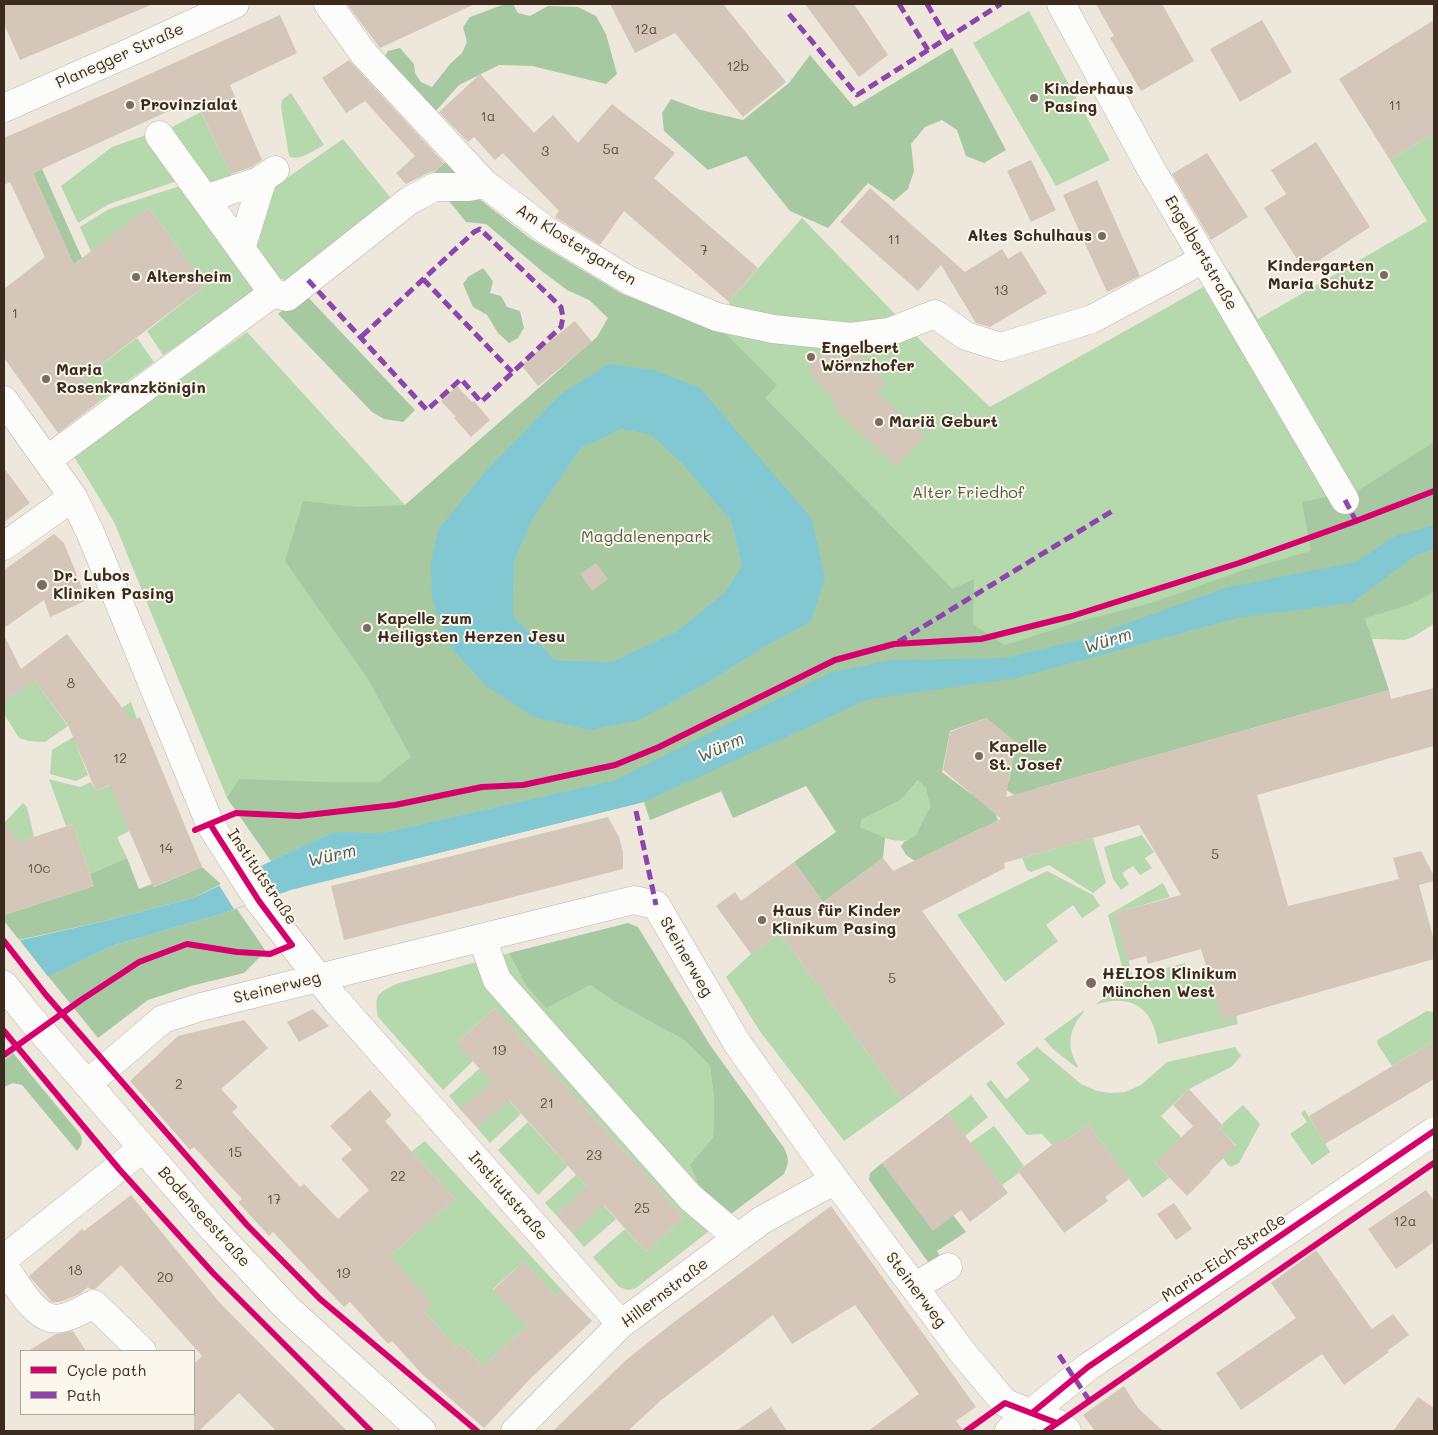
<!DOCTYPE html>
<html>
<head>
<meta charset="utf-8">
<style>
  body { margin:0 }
  #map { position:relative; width:1438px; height:1435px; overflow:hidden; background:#eee8dc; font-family:Mali,sans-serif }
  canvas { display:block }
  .frame { position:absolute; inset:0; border:5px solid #3b2a1e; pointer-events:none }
  .legend { position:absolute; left:20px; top:1350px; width:175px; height:65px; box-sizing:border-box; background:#fbf7ec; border:1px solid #aea59a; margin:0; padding:6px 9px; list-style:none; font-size:15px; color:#3b2a1e }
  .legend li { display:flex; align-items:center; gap:10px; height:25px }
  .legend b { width:25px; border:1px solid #aea59a }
</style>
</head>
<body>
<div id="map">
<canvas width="1438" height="1435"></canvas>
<div class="frame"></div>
<ul class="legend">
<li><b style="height:6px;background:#d6006c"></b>Cycle path</li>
<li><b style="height:6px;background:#8e44ad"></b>Path</li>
</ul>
</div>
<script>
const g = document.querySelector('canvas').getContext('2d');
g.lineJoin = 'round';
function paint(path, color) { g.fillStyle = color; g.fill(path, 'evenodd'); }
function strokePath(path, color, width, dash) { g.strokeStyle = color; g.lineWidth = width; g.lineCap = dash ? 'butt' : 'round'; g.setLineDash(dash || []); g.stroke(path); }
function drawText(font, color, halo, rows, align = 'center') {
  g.font = font + ' Mali,sans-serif'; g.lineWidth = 4; g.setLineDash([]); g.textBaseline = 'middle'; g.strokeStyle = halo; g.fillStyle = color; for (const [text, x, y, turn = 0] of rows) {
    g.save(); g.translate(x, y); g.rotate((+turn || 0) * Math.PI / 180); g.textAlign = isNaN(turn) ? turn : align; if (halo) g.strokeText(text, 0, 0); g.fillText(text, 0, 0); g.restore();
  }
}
paint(new Path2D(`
  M1029,11L1110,160L1056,186L973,43Z
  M291,93L324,145C314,150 299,162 289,156L281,107L282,100Z
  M201,112L232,176L263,163L265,171L204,188L172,127Z
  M1434,133V624L1413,637L1404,640L1372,639L1365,618L923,711L650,820L644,802L294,889L271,861L227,798L114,522L73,455L247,332L405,505L597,337L622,294L726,334L729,302L802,218L925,345L990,407L1230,272L1258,319L1427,221L1390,160Z
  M149,134L183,179L109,204L78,223L61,186L112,147Z
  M343,139L394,202L302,276L285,280L264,273L246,248L261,196Z
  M186,184L261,290L163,355L147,331L206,285L149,208L91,252L80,227L109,209Z
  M137,338L154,362L100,401L83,378Z
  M30,674L68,726L45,742L28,741L19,738L4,714V701L24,688Z
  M131,702L137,719L76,744L88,775L76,781L50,774L52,750Z
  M49,779L80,787L91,782L96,791L111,785L130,831L117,837L127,858L90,874L73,824L66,826Z
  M919,779L926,788L930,807C927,813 920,831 916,835C902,849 874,834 860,827L862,819L901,800Z
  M23,803L27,807L34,837L19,842L4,823Z
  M1142,835L1154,852L1145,858L1152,868L1140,875L1133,866L1122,873L1129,884L1121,890L1113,879L1104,847Z
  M1093,838L1106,883L1093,893L1049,865L1031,872L1027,870L1022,858Z
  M1047,871L1093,895L1100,906L1082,918L1073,905L1046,925L1058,941L1005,982L957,915Z
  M1163,883L1170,897L1115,913L1133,977L1185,963L1187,971C1194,974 1200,971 1207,968L1222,1019L1236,1015L1238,1024L1158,1044C1153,1007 1130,993 1095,1005L1126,981L1108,915Z
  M780,933L902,1100L844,1141L759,1030L726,977L751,954Z
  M509,953L525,984L590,985L618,1004L684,1040L710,1066L714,1098L713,1138L727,1217L636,1288L628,1290L619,1287L593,1257L625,1229L646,1252L684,1217L495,1008L457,1042L473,1061L443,1090L378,1017C374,994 377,994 396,984Z
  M1083,1011L1084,1012C1069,1027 1066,1048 1078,1066L1077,1068L1053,1049L1044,1039Z
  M1427,1011L1434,1012V1041L1392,1066L1378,1045L1377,1041L1379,1039Z
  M1037,1047L1081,1084L1097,1091L1111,1093L1125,1092L1141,1085L1167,1062L1235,1047L1241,1056L1231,1067L1189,1089L1161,1116L1182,1138L1155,1163L1169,1178L1143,1198L1088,1124L1064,1142L1061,1139L1052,1145L1042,1134L1027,1135L986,1084L991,1080L1006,1099L1030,1080L1016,1063Z
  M480,1068L521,1114L490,1143L477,1128L486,1120L460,1109L449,1096Z
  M971,1095L988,1117L965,1136L948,1113Z
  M1243,1105L1260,1124L1239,1163L1231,1167L1228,1165L1223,1158L1236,1145L1220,1129L1223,1126L1222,1124Z
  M1305,1110L1330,1152L1312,1165L1290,1134L1307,1122L1301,1113Z
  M528,1122L568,1166L538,1195L498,1150Z
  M994,1126L1024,1166L1018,1171L1019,1173L1002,1185L970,1143Z
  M425,1141L562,1290L556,1296L524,1261L493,1289L527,1326L483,1366L461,1344L456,1348L425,1312L431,1303L390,1256L455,1199L412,1151Z
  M576,1175L616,1219L584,1247L572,1233L582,1224L566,1206L556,1215L545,1203Z`), '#b5d8ac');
paint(new Path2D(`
  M505,4H513L518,13L530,16L548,6L578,7L596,16L606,34L617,74L606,84L532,66L499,65L459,85L434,113L383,59L388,51L400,48L414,64L415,73L421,82L432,87L450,64L462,53L467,42L463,27L470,17Z
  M952,48L1006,150L984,163L966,156L957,130L942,120L925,127L911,144L914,171L908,189L894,201L868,183L828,228L790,211L746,156L708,170L664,131L662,113L671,99L701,110L743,120L789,83L810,55L854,107Z
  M448,160L478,198L531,239L622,294L726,334L777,385L765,398L879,513L952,589L974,579L973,624L1005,645L1081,621L1154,602L1241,571L1311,551L1302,502L1359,490L1434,442V592L1409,605L1365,618L1389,690L1038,788L1022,799L997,785L1009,781L1015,742L986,718L950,731L942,772L971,794L986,789L998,820L985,828L984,827L915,861L906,855L901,846L904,842L916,835L930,807L926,788L918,780L901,800L862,819L860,827L885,838L883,858L823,902L794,862L836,832L806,786L733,818L721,791L650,820L644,802L637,769L615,780L383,833L333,832L271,861L227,798L239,779L327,782H379L411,757L368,679L285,561L303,501L358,507L405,505L597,337L608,318L589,300L567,290L543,272L486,224L466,222L442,192L432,174ZM699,387L811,621L764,647L702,686L638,720L432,599L439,528L485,472L561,394Z
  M42,169L82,258L66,270L45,257L41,248L62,238L33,173Z
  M483,268L493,281L490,293L501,296L507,307L520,311L524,328L518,338L509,343L498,333L487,315L473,307L463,284L468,277Z
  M304,293L415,410L403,422L384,419L372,412L278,314Z
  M621,429L651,435L681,461L731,521L742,565L725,592L676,632L611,662L555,660L513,616L514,562L533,518L581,448Z
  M127,858L139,889L152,884L154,887L202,867L221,884L193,898L105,921L19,940L4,921V915L94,886L90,874Z
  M237,909L265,950L263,954L244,973L191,986L148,1000L98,1038L48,976L115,945Z
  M628,923L638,927L710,1045L784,1148C789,1158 789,1163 784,1174L727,1217L698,1183L690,1165L713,1138L714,1099L710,1066L684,1040L618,1004L590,985L546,1008L525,984L509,953Z
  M13,1053L80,1134C83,1141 82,1145 77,1151L22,1085L13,1083L4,1087V1060Z
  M882,1163L933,1230L953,1215L966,1232L937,1251L941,1258L931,1266L869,1180L870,1173Z`), '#a7c9a2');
paint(new Path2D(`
  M609,364L653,370L699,387L812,519L825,579L811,621L764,647L702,686L639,720L590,730L534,717L486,686L450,646L432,599L431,561L439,528L485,472L561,394ZM621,429L651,435L681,462L731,521L742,565L725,592L676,632L611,662L555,660L513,616L514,562L533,518L581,448Z
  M1434,525V549L1416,555L1352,603L1241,617L1016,678L869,699L644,802L294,889L224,913L115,945L4,997V944L105,921L193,898L333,832L383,833L615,780L832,672L892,660L1006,658L1086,638L1225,588L1356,562L1395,536Z`), '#81c8d3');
paint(new Path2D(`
  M261,866L278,894L234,909L219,885Z
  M18,938L49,978L4,999V942Z`), '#eee8dc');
paint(new Path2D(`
  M4,4H153L20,60L4,24Z
  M347,4H475L380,48Z
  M610,4H723L786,82L743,117L675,33L635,53Z
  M805,4H854L888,55L859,77Z
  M1096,4H1162L1194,61L1141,91L1110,38L1114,36Z
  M280,15L297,53L230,85L262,160L252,167L231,174L195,99L33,173L74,264L149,208L206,285L83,378L100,401L58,433L4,358V289L45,257L10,182L4,185V138L112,91Z
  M1262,20L1292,72L1240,102L1210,49Z
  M1434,20V133L1390,160L1339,79Z
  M349,60L444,163L435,171L428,173L406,184L396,173L415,156L365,101L346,113L322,78Z
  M480,74L534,133L553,115L578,143L612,104L675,153L654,178L758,268L729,302L624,211L600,245L555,217L559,211L503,153L495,160L474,137L468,142L439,112Z
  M1316,142L1370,227L1304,270L1264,208L1286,194L1271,170Z
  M1207,153L1248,217L1211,240L1172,174Z
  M1031,160L1056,210L1031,222L1007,171Z
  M1097,180L1140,276L1107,292L1063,195Z
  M870,188L965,272L1002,249L1008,259L1021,251L1047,293L990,327L976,323L941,265L918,291L840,222Z
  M575,321L592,342L538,386L521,365Z
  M855,352L886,383L877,392L924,437L896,467L833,407L837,403L814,379L809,367L818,356L832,355L842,365Z
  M457,386L472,402L474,401L490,420L471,437L454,418L456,417L441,401Z
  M4,468L30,503L4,522Z
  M54,534L64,543L87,600L50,617L44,600L4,628V570Z
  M596,563L608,579L592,591L580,574Z
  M67,634L132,721L140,717L202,867L153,887L110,785L96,791L68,725L35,681L4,701V635L21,669Z
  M1434,688V746L1257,795L1288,906L1399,879L1393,858L1421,851L1434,876V881L1419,885L1434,940V959L1222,1020L1201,949L1148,964L1146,956L1128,961L1114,913L1181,895L1139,825L1004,863L1005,868L922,911L1005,1024L902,1100L780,933L751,954L716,906L735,892L741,901L794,862L823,902L883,858L893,871L1001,819L943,770L950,732L986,718L1015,742L1006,797L1389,690L1391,699Z
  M608,817L619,837L623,852V869L344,940L331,886Z
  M4,822L19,842L73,824L94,886L4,915Z
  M495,1008L684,1217L646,1252L604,1205L572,1233L556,1215L587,1187L509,1100L477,1128L460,1109L492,1082L456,1043Z
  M313,1009L329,1026L299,1042L287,1022Z
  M244,1020L268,1048L221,1089L238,1107L232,1112L300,1187L304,1184L338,1219L369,1190L341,1159L352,1150L330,1126L370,1090L392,1115L385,1121L412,1152V1151L455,1199L390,1256L432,1303L425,1312L456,1348L461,1344L483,1366L527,1326L493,1290L524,1261L556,1296L562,1290L592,1321L531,1378L484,1428L422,1374L392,1341L388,1344L350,1302L344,1307L273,1232L269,1236L238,1202L242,1199L194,1147L190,1150L130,1081L178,1036Z
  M1434,1041V1079L1325,1144L1309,1116Z
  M1189,1089L1223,1126L1220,1129L1236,1146L1210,1171L1211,1172L1187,1196L1155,1163L1193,1126L1173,1105Z
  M948,1113L1008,1193L970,1222L961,1210L933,1231L882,1163Z
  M1088,1124L1129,1179L1105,1197L1108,1201L1064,1233L1018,1171L1061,1138L1064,1142Z
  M1426,1190L1434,1201V1242L1396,1269L1368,1229Z
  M131,1195L220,1303L347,1431H276L239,1393L199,1431H194V1364L202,1356L121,1265L95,1289H90L88,1287L80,1294L60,1302H52L29,1276L82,1229L84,1231Z
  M1174,1203L1192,1229L1176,1240L1157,1214Z
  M831,1206L976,1407L956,1421L964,1431H868L919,1394L855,1305L792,1344L773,1315L660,1401L628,1431H553L626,1360L674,1322Z
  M1316,1250L1372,1329L1393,1314L1409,1335L1387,1351L1389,1352L1344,1385L1322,1354L1241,1410L1216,1373L1296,1318L1271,1283Z
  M73,1331L86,1351H28L56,1334Z
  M1124,1386L1138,1408L1163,1431H1095L1083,1415Z
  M1418,1397L1434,1408V1431H1393Z
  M771,1407L787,1431H736Z`), '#d4c6b8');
const minor = new Path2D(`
  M328,4L364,54L485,184L546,230L630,281L717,317L773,329L851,337L889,332L935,314L966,336L1001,347L1092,319L1204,259
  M1061,4L1150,167L1345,500
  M159,135L273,293L287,297L410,200L435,187H468L485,184
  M205,199L259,181L275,170
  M241,249L263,178
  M4,400L73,497L90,532L210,824L259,901L335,999L621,1324
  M47,460L273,293
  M4,546L73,497
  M482,938L497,980L690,1197L738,1238
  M87,1084L163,1019L201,1007L634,900L656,905L737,1043L824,1165L963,1353L1005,1403L1057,1423L1067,1431
  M4,1259L143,1148
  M4,1266C16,1283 37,1325 62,1318C73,1316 84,1309 94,1304L142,1351
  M914,1287L948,1267
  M515,1431L621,1324L762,1220L835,1180
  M1009,1431L1088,1367L1434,1131`);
const major = new Path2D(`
  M4,108L135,50L235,4
  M4,985L31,1019L213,1229L287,1308L422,1431`);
strokePath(minor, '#b9b4ac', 29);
strokePath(major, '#b9b4ac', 29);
strokePath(minor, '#fcfcfa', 28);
strokePath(major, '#fcfcfa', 28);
strokePath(new Path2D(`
  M899,4L928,50
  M927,4L947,38
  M789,14L857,95L1001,4
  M423,279L512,372
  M308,280L427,410L461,379L481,402L561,327L563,317L561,307L480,229L474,232L361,337
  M1345,500L1356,521
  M898,642L1114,510
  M636,811L656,905
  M1059,1355L1089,1400`), '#8e44ad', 5, [10, 5]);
strokePath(new Path2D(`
  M195,830L236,813L299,816L395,805L482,787L523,785L615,765L659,747L835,660L894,644L981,639L1072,616L1239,563L1356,521L1434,491
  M4,941L46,995L247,1225L320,1299L477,1431
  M4,1031L119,1169L213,1273L371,1431
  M4,1055L81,1000L139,962L187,944L237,952L270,954L292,945L259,901L210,824
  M1032,1413L1088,1367L1434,1131
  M966,1431L1005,1403L1057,1423
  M1046,1431L1434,1163`), '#d6006c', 6);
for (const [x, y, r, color] of [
  [1034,98,5,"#7a6c60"],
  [130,105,5,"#7a6c60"],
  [1102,236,5,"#7a6c60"],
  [1384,275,5,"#7a6c60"],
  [136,277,5,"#7a6c60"],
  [811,357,5,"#7a6c60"],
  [46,379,5,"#7a6c60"],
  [879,422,5,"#7a6c60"],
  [42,585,6,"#7a6c60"],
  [367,628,5,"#7a6c60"],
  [979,756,5,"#7a6c60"],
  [762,920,5,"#7a6c60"],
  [1091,983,6,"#7a6c60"]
]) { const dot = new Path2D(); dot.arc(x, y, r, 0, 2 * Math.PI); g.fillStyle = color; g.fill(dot); strokePath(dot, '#fbf7ec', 2); }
drawText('14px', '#615144', null, [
  ["12a",646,30],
  ["12b",738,67],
  ["11",1395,106],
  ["1a",488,117],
  ["5a",611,150],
  ["3",545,152],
  ["11",894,240],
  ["7",704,251],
  ["13",1001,291],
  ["1",15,314],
  ["8",71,684],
  ["12",120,759],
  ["14",166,849],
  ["5",1215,855],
  ["10c",39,869],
  ["5",892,979],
  ["19",499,1051],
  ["2",179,1085],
  ["21",547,1104],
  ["15",235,1153],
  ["23",594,1156],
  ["22",398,1177],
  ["17",274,1200],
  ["25",642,1209],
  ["12a",1405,1222],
  ["18",75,1271],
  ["19",343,1274],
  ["20",165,1278]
]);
drawText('16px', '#3b2a1e', '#fbf7ec', [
  ["Planegger Straße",120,56,-24],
  ["Am Klostergarten",576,245,32],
  ["Engelbertstraße",1201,253,60],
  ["Institutstraße",262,877,56],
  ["Steinerweg",686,957,60],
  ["Steinerweg",277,988,-14],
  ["Institutstraße",508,1196,49],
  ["Bodenseestraße",204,1217,48],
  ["Maria-Eich-Straße",1224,1258,-34],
  ["Steinerweg",916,1290,53],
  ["Hillernstraße",665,1293,-37]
]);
drawText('bold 16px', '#3b2a1e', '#fbf7ec', [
  ["Kinderhaus",1044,89],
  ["Pasing",1044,107],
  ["Provinzialat",140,105],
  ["Altes Schulhaus",1092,236,"right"],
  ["Kindergarten",1374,266,"right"],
  ["Maria Schutz",1374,284,"right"],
  ["Altersheim",146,277],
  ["Engelbert",821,348],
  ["Wörnzhofer",821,366],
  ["Maria",56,370],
  ["Rosenkranzkönigin",56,388],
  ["Mariä Geburt",889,422],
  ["Dr. Lubos",53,576],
  ["Kliniken Pasing",53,594],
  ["Kapelle zum",377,619],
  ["Heiligsten Herzen Jesu",377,637],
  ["Kapelle",989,747],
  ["St. Josef",989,765],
  ["Haus für Kinder",772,911],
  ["Klinikum Pasing",772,929],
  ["HELIOS Klinikum",1102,974],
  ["München West",1102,992]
], 'left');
drawText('16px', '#525a3d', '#fbf7ec', [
  ["Alter Friedhof",968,493],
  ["Magdalenenpark",646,537]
]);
drawText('italic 18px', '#435c5c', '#fbf7ec', [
  ["Würm",1108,641,-17],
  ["Würm",721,748,-24],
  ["Würm",332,856,-13]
]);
</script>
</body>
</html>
